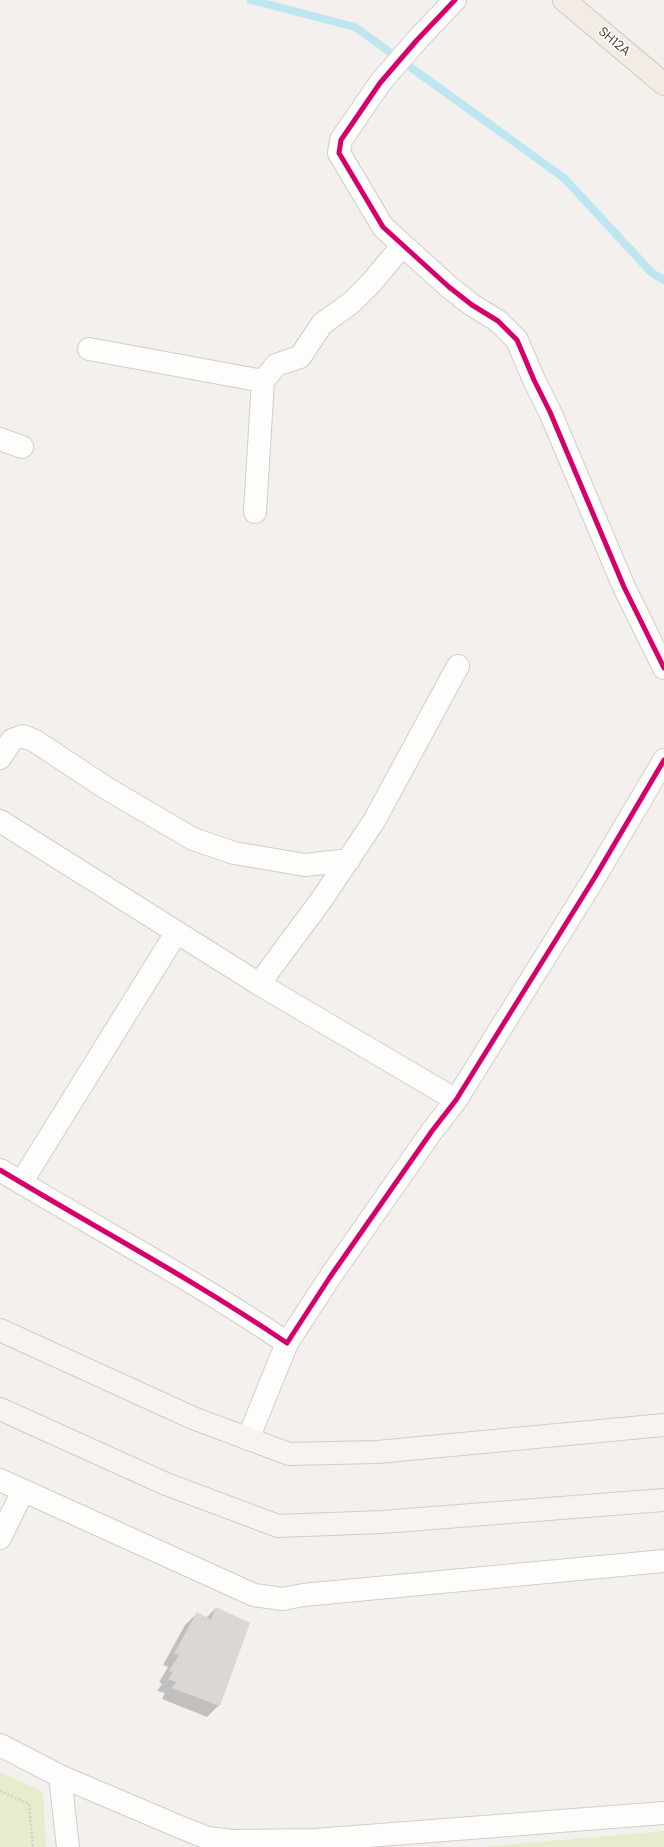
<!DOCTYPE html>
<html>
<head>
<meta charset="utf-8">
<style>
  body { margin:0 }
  canvas { display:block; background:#f3f0ed }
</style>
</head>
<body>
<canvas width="664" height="1847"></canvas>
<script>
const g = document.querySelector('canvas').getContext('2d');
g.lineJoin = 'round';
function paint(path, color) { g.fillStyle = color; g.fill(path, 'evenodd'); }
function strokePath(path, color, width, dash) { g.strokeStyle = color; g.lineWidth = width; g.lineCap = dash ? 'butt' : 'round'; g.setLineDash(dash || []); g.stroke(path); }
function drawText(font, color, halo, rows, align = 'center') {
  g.font = font + ' "DM Sans",sans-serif'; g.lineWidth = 3; g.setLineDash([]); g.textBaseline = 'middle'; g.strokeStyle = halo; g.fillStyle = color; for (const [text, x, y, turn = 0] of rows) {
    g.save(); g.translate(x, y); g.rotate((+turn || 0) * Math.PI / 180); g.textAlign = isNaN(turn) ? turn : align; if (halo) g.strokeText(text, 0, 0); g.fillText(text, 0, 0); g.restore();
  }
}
paint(new Path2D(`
  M0,1772L43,1792L46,1847H0Z
  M664,1831V1847H482Z`), '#e6edcd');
paint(new Path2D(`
  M216,1608L219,1705L207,1717L162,1699L165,1693L157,1691L162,1684L159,1682L168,1667L163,1665L185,1625L197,1613L206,1618Z`), '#0003');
strokePath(new Path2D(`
  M251,0L355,27L564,178L652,273L664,280`), '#bee6f0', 8);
paint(new Path2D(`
  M216,1607L250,1623L220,1706L172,1688L176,1682L168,1679L173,1672L169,1671L179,1655L174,1654L197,1612L211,1620Z`), '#dbd7d4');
const street = new Path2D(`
  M455,0L417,40L380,83L341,140L339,153L383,227L449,287L472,305L498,321L517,340L534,380L550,412L624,587L664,668
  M89,349L263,381
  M0,439L22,447
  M255,512L263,381L276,365L300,357L322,324L351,303L372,282L402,246
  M0,758L12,740L23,736L35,741L106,788L193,839L234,853L305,865L349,860
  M0,821L259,984L456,1100
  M259,984L322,899L374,821L458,666
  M0,1170C96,1228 194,1280 287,1343L330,1277L432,1131L456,1100L595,877L664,760
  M21,1183L176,933
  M248,1439L287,1343
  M0,1480L254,1595L283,1599L303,1595L664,1561
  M0,1538L23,1491
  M0,1745L60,1776L187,1830L208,1838L233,1841L316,1840L664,1813
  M60,1776L68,1847`);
const secondary = new Path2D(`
  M0,1330L193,1418L289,1454L377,1452L664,1425
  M0,1409L166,1484L278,1526L382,1522L664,1500`);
const primary = new Path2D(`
  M564,0L664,84`);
strokePath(street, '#d1cecb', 24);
strokePath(secondary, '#d4cdc5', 24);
strokePath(primary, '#d5c8ba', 24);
strokePath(new Path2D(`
  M0,1791L29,1804L33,1847`), '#d3d0cb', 2.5, [2, 2]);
strokePath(street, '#fdfdfc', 22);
strokePath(secondary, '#f7f4f0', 22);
strokePath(primary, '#f2ece5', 22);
strokePath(new Path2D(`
  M455,0L417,40L380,83L341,140L339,153L383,227L449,287L472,305L498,321L517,340L534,380L550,412L624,587L664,668
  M0,1170C96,1228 194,1280 287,1343L330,1277L432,1131L456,1100L595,877L664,760`), '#d6006c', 5);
drawText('13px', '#4a4038', '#fff', [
  ["SH12A",614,42,40]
]);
</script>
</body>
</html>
